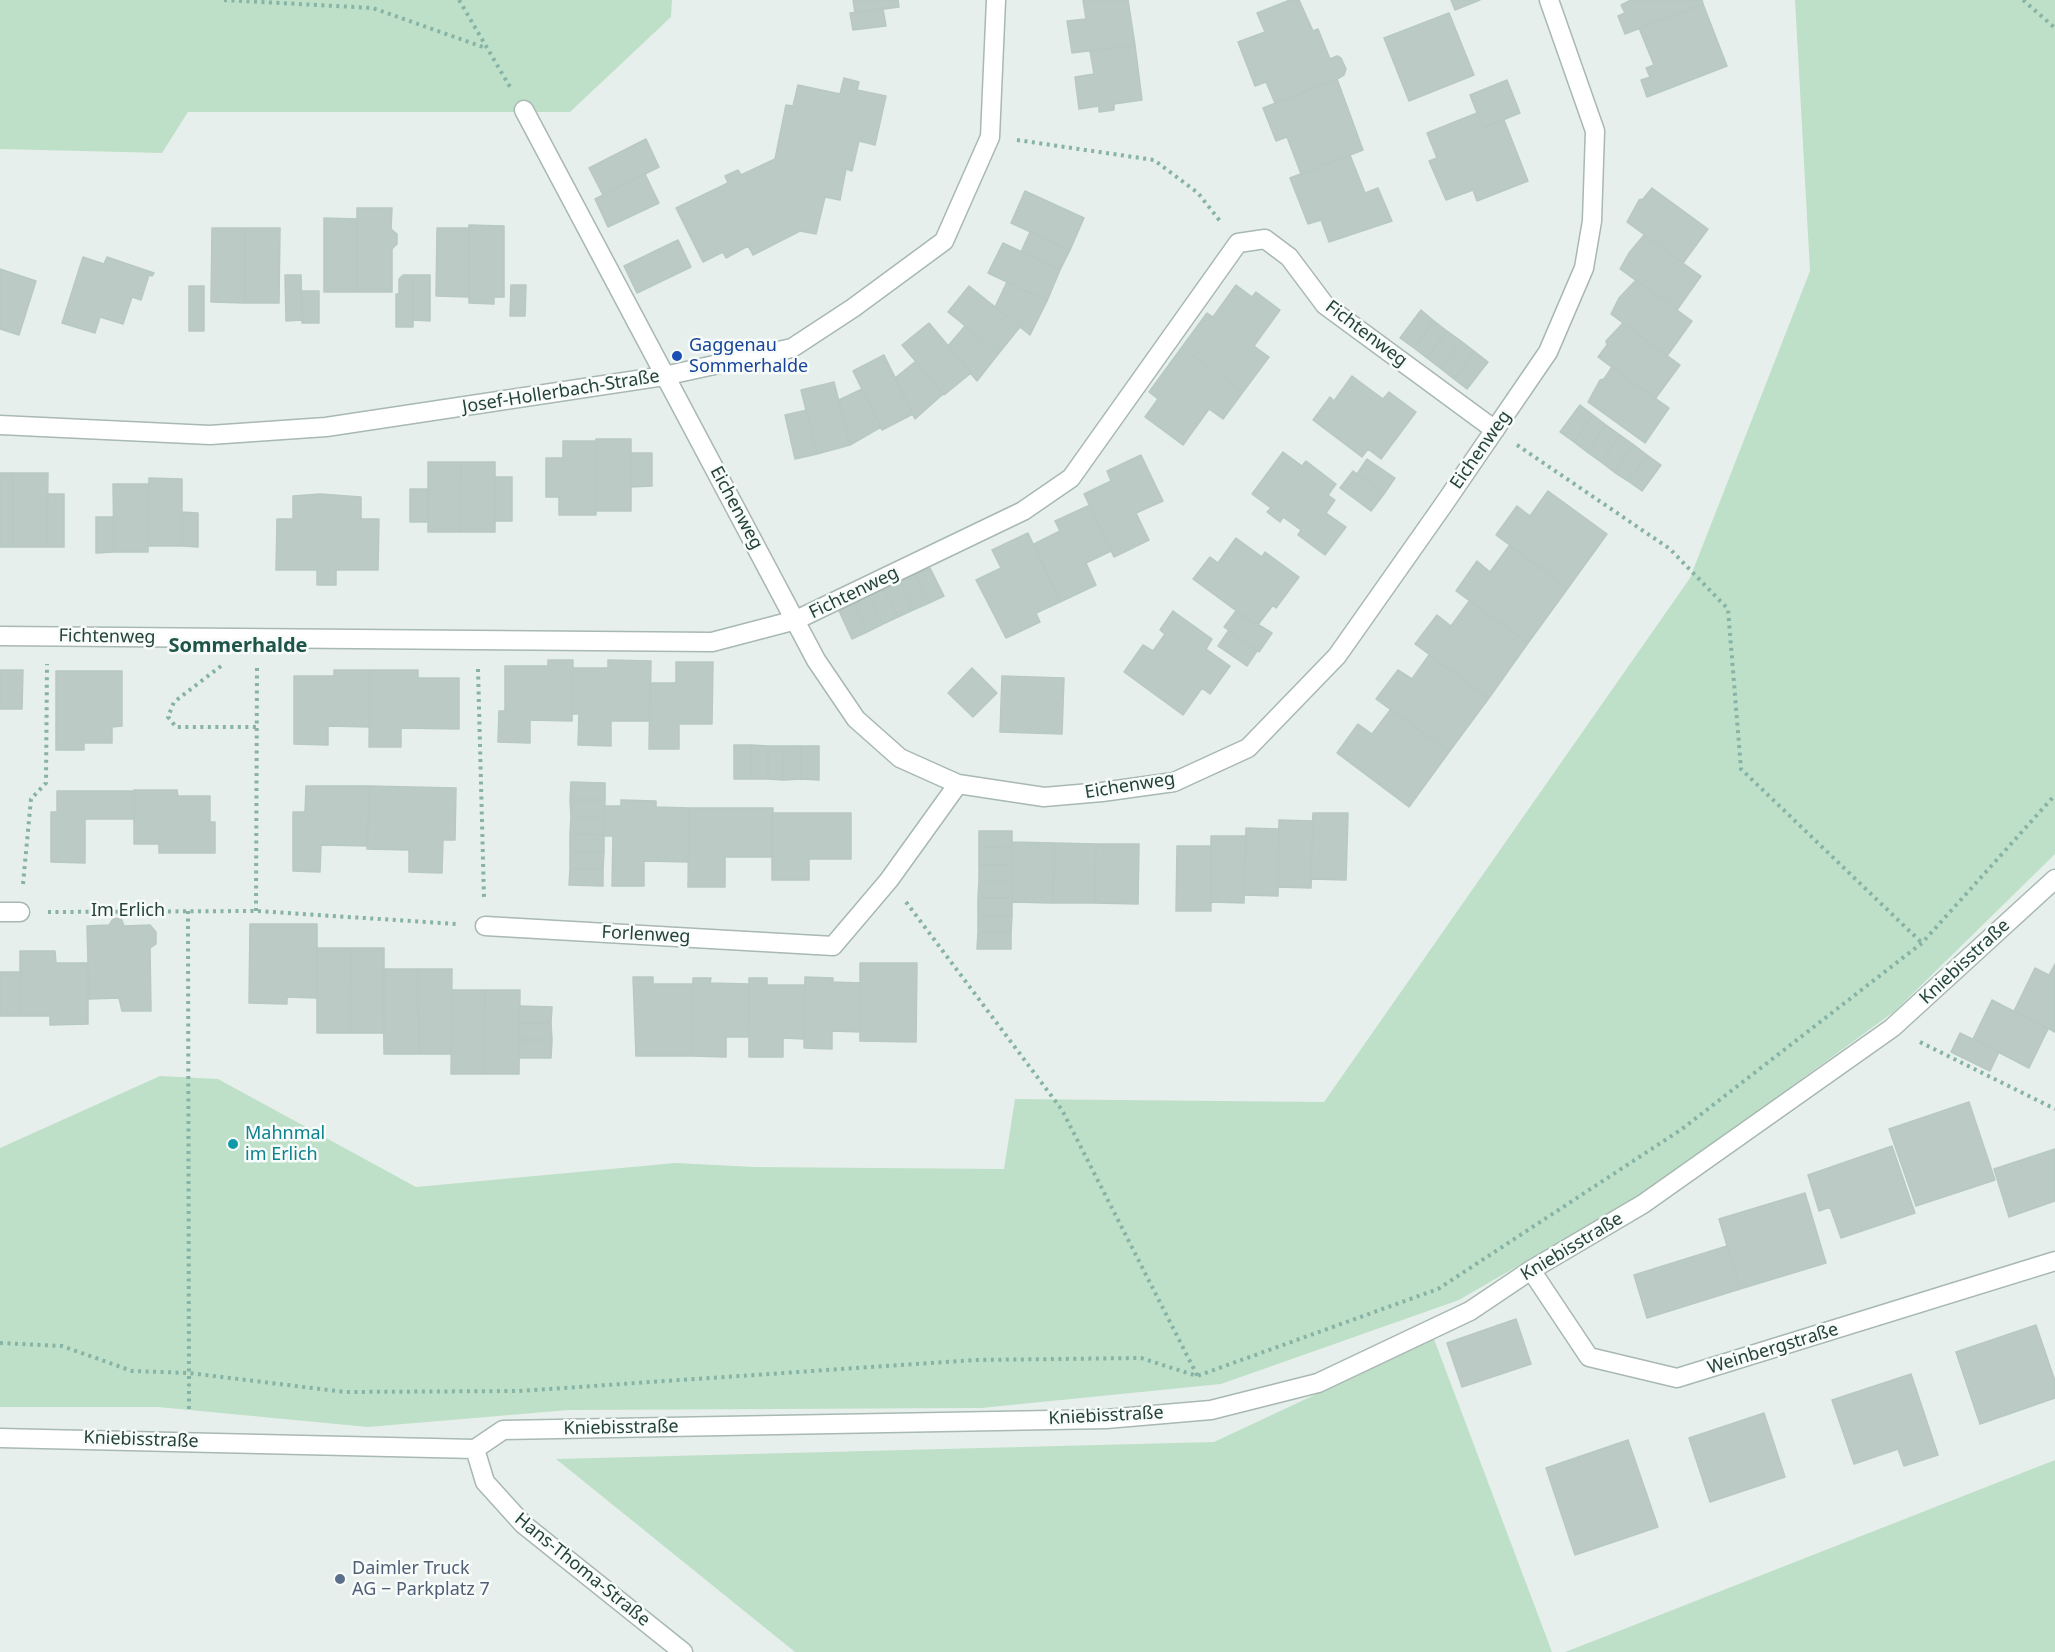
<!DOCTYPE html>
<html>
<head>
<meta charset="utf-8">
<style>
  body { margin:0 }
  canvas { display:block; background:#e6efeb }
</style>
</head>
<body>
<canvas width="2055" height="1652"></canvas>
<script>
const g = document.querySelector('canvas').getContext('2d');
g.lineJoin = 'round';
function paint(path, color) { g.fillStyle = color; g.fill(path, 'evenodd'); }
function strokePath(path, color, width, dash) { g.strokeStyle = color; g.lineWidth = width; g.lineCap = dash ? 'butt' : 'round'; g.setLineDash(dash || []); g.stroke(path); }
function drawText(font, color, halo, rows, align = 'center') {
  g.font = font + ' "Noto Sans",sans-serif'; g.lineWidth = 5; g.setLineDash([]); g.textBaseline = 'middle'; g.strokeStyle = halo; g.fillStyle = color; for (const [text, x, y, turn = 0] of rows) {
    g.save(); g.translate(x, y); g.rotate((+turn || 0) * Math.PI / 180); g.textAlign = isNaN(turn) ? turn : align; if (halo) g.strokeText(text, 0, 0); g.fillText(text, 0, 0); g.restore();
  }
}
paint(new Path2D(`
  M0,0H672L671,17L570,112H188L162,153L0,149Z
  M1795,0H2055V854L1895,1011L1652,1188L1459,1300L1221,1384L981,1408L569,1410L368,1427L158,1407H0V1148L160,1076L218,1079L416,1187L675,1163L755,1167L1004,1169L1015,1099L1324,1102L1690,578L1810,271Z
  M1434,1339L1552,1652H795L556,1459L1214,1442Z
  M2055,1460V1652H1565L1619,1631Z`), '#bfe0c8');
const building = new Path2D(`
  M853,0H898L899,7L855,13Z
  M1083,0H1128L1135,45L1072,53L1067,21L1086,19Z
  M1290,0H1299L1313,31L1318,29L1330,59L1337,56L1341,58L1346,69L1344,75L1337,79L1275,103L1266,82L1255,86L1238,42L1265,32L1257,13Z
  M1451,0H1480L1455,10Z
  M1702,0L1703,4L1625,34L1618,16L1625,13L1621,5L1631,0Z
  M1703,4L1727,66L1647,97L1641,80L1650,77L1646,68L1654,65L1639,28Z
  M883,9L886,26L853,30L850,13Z
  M1449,13L1474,75L1409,101L1384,38Z
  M1135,45L1142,100L1114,104V110L1099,112V106L1079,109L1075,77L1094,74L1090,51Z
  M844,78L859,82L857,90L886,96L875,145L859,141L852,171L846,169L840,200L825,197L816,234L800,231L753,255L748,246L726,258L723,252L703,262L676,208L728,183L725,176L738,170L741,175L775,159L786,105L793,106L798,85L840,94Z
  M1337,79L1363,150L1301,174L1287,137L1276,141L1263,108Z
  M1507,80L1520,113L1483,128L1470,95Z
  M1477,113L1483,128L1504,120L1528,181L1477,201L1473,190L1446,200L1429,161L1437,158L1427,133Z
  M646,139L659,167L603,195L589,168Z
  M1350,155L1365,193L1378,188L1392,221L1329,242L1321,220L1308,224L1290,178Z
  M645,174L659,203L608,227L595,199Z
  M1652,188L1708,229L1683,263L1627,222L1639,200L1643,199Z
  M1025,191L1084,218L1070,250L1011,223Z
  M357,208H392L391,229L397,234V244L392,249V292H357Z
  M324,218L357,219V292H324Z
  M469,225L504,226V297H494V304L469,303Z
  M212,228H245V303L211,302Z
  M245,228H280L279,303H245Z
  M437,228H469V297L436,296Z
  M1030,232L1070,250L1060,270L1021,252Z
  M1644,235L1701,276L1677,310L1620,269L1629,253Z
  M678,240L691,267L637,293L624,266Z
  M1003,243L1060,270L1047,301L988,273Z
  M83,257L104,264L107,257L154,273L152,276L149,275L141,300L132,297L123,324L100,317L95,333L62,323Z
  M0,269L36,281L19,335L0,329Z
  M285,275H301L302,320L286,321Z
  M403,275H413V327H396V294H399V279Z
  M413,275H430V321L413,320Z
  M1636,280L1692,321L1667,356L1611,314L1619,298Z
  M1007,282L1047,301L1030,335L995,307Z
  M511,285H526L525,316H510Z
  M1236,285L1252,297L1256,292L1280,310L1254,346L1269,357L1243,392L1182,347L1207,313L1213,317Z
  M189,286H204V331H189Z
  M969,286L1020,327L999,353L948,312Z
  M301,291H319V323H302Z
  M1421,310L1434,321L1414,348L1400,338Z
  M1434,321L1447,331L1427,358L1414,348Z
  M929,323L971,373L944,395L902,345Z
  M1623,323L1680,365L1655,399L1598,357L1607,345L1606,341Z
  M965,326L999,353L977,381L948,346Z
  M1447,331L1461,341L1440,368L1427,358Z
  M1461,341L1474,351L1454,379L1440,368Z
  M1182,347L1243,392L1223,419L1209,409L1183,445L1145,417L1158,399L1149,392Z
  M1474,351L1488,362L1467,389L1454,379Z
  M884,355L913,414L882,430L853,371Z
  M916,361L943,394L915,419L895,378Z
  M1612,367L1669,408L1645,443L1588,402L1600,380L1604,379Z
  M1352,376L1383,399L1389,392L1416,412L1381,459L1368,449L1362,457L1313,420L1330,397L1334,401Z
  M834,382L850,445L817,454L801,390Z
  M862,389L881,427L850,445L839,400Z
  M1580,405L1593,415L1574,442L1560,432Z
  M807,410L817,454L795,459L785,415Z
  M1593,415L1606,425L1587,452L1574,442Z
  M1606,425L1620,435L1601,462L1587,452Z
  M1620,435L1634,445L1614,472L1601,462Z
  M596,439H631V511H596Z
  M563,441H596V515H559V497H546V458H563Z
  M1634,445L1647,455L1628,481L1614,472Z
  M1283,452L1302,466L1306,461L1336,484L1328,495L1335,500L1326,513L1346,527L1325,555L1298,535L1301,530L1283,517L1280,522L1267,512L1271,508L1252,494Z
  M631,453H652V486L631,487Z
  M1141,455L1163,501L1136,513L1149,540L1114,557L1084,494L1111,481L1107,471Z
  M1647,455L1661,465L1642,491L1628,481Z
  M1367,459L1395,478L1384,494L1357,474Z
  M428,462H461L460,532H428Z
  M461,462H495V532H460Z
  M1353,471L1384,494L1371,511L1340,488Z
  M0,473H13V547H0Z
  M13,473H48L47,547H13Z
  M496,477H512V521H495Z
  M149,478L182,479V546H148Z
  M113,484H148V552H114Z
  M410,489H429V522H410Z
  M1548,491L1607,534L1568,588L1496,535L1517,506L1530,516Z
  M48,494H64V547H47Z
  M320,494L361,497V519H379L378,570H336V585H317V570H276L277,519H293V496Z
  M1090,505L1111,551L1086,563L1096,585L1060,602L1034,544L1060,531L1055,521Z
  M182,512L198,513V547L182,546Z
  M96,517H113L114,552L96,553Z
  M1028,533L1060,602L1036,613L1040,622L1006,638L976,580L1001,568L992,550Z
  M1236,538L1262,557L1265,552L1299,577L1276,608L1273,605L1257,626L1193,579L1210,557L1218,563Z
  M1509,546L1568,588L1528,643L1456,591L1477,561L1490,572Z
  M930,568L944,596L929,603L915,574Z
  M915,574L929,603L913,610L900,581Z
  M900,581L913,610L898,617L884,589Z
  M884,589L898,617L883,624L869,596Z
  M869,596L883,624L867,632L854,604Z
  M1470,600L1528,643L1489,698L1415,644L1437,615L1451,626Z
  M854,604L867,632L852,639L839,611Z
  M1173,611L1212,639L1206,649L1230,666L1210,694L1202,688L1183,715L1124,672L1143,645L1153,651L1165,634L1160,630Z
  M1236,611L1272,633L1259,652L1224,627Z
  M1229,630L1257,651L1247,666L1218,646Z
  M1429,655L1489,698L1449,752L1376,699L1398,670L1412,679Z
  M548,660H573L572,721L530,720V743L498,742L499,711H505V666H548Z
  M608,660L651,661L650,721H611V746L578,745L579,714H572L573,668H608Z
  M676,662H713L712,724H679V749H649L650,683H676Z
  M972,668L997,693L973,717L948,693Z
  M0,670H23L22,709H0Z
  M334,670H370V727L328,726V745L294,744V676H334Z
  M370,670H418V678H459V729L401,728V747H369Z
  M56,671H122V726L112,727V743H84V750H56Z
  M1002,676L1064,678L1062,734L1000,732Z
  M1391,709L1449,752L1409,807L1337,753L1358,724L1372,734Z
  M734,745H751V779H734Z
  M751,745L768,746V779H751Z
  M768,746H784L783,780L768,779Z
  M784,746H801V779L783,780Z
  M801,746H819V780L801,779Z
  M571,782L605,783V800H570Z
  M306,786H369L368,846L321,845L320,872L293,871V812H305Z
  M369,786L456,788L455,840H443L442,873L409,872V850L367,849Z
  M134,790H177L178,796H210V822H215V853H159V844H134Z
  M57,791H134V819H85V863L51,862V812H57Z
  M570,800H605L604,818L571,817Z
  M621,800L656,801V807L689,808L688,862L644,861V886H612L613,836H604V806H621Z
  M689,808H773V857H725V887H688Z
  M772,813H851V859H809V880H772Z
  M1313,813H1348L1346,880L1311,879Z
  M571,817L604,818V835L570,834Z
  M1279,820L1313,821L1311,888L1278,887Z
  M1246,828L1279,829L1278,896L1244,895Z
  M979,831H1012V848L979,847Z
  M570,834L604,835V852L570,851Z
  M1211,836H1246L1244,903L1211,902Z
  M1012,842L1054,843L1053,903L1012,902Z
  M1054,843L1096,844L1095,903H1053Z
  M1096,844H1139L1138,904L1095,903Z
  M1177,846H1211V911H1176Z
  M979,847L1012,848V865H979Z
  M570,851L604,852L603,869H570Z
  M979,865H1012V882L979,881Z
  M570,869H603V886L569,885Z
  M979,881L1012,882V898H978Z
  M978,898H1012V916L978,915Z
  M978,915L1012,916L1011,933L978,932Z
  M121,918L124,926L150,925L156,932V944L150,948L151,1011H122L119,998L89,999L87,926L109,925L113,919Z
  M250,924H317V998L287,997V1004L249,1003Z
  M978,932L1011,933V949H977Z
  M317,948H351L350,1033H317Z
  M351,948H384V1033H350Z
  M20,951H55L56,963H88V1024L50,1025V1016H20Z
  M860,963H917L916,1042L860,1041Z
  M2055,964V978L2049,975Z
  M2035,968L2055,978V1032L2014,1011Z
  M383,969H418L419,1054H384Z
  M418,969H452L451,1054H419Z
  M0,972H21L20,1016H0Z
  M633,977H653V984H692V1056H636Z
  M805,977L833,978V982L861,983L860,1032L832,1031V1049L804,1048Z
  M693,978H711L710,983L749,984L748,1037H726V1057L692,1056Z
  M749,978H767V985H805L804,1039L783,1038V1057H749Z
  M452,990H485L484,1074H451Z
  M485,990H520L519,1074H484Z
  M1992,1000L2048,1029L2029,1068L1973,1039Z
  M519,1006L552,1007L551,1023H520Z
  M520,1023H551L552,1040H519Z
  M1960,1033L1999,1052L1990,1071L1951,1052Z
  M519,1040H552L551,1058H519Z
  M1969,1102L1995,1180L1916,1206L1889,1129Z
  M1892,1146L1915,1213L1841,1238L1830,1207L1819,1211L1808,1175Z
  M2055,1149V1201L2009,1217L1994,1169Z
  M1805,1193L1826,1263L1740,1289L1719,1219Z
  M1727,1246L1740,1289L1647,1318L1634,1275Z
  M1516,1319L1531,1364L1462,1387L1447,1343Z
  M2036,1325L2055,1381V1398L1980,1424L1956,1352Z
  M1911,1374L1938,1455L1904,1466L1898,1449L1854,1464L1832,1400Z
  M1764,1413L1785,1477L1710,1502L1689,1438Z
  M1628,1440L1658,1527L1575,1555L1546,1468Z`);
paint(building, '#bbcac4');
strokePath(building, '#b8c9c2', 1.5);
const minor = new Path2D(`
  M524,110L816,660L856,719L900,758L958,784L1044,797L1102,792L1174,782L1248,748L1337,656L1444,504L1548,352L1584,268L1592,221L1595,131L1549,0
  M0,425L210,435L326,427L664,376L792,348L853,308L944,241L990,137L996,0
  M0,636L712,642L796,620L1023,511L1071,478L1238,243L1265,239L1289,257L1325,305L1495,430
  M0,912H20
  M485,926L833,946L889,880L958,784
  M1531,1270L1589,1357L1677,1378L2055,1261
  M0,1438L475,1449L503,1430L1106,1419L1211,1410L1318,1383L1470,1311L1531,1270L1643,1204L1892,1028L2055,879
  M475,1449L485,1482L523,1524L683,1652`);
strokePath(minor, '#a8b8b2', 21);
strokePath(new Path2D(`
  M224,0L373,8L486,48
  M459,0L510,87
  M2023,0L2055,28
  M1017,140L1154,160L1198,193L1220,221
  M1517,445L1670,549L1728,609L1741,769L1922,943
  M221,666L174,702L168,717L176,727H257
  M478,669L484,898
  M23,884L31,799L46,783L47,664
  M906,902L1062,1110L1198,1377
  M188,911L189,1413
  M256,911L257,666
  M48,912L256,911L457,924
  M1920,1042L2055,1109
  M0,1343L62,1346L132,1371L189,1373L345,1392L519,1391L974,1360L1141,1358L1197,1376L1438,1289L1682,1129L1922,943L2055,795`), '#86b3a5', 4, [3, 4.5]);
strokePath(minor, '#fff', 18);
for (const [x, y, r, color] of [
  [677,356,6,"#1a4fb4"],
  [233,1144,6,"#0f9aa8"],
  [340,1579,6,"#5c6f8a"]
]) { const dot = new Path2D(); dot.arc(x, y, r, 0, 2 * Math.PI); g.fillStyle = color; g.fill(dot); strokePath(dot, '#f7fbf9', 2); }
drawText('18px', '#24423a', '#f7fbf9', [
  ["Fichtenweg",1366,334,37],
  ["Josef-Hollerbach-Straße",561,392,-9],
  ["Eichenweg",1481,450,-55],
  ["Eichenweg",736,508,62],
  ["Fichtenweg",854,593,-26],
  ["Fichtenweg",107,637,1],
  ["Eichenweg",1130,786,-9],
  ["Im Erlich",128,911],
  ["Forlenweg",646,935,3],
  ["Kniebisstraße",1965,962,-43],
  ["Kniebisstraße",1572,1247,-31],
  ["Weinbergstraße",1773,1349,-17],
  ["Kniebisstraße",1106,1416,-3],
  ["Kniebisstraße",621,1428,-1],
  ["Kniebisstraße",141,1440,2],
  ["Hans-Thoma-Straße",582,1570,39]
]);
drawText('18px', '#164399', '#f7fbf9', [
  ["Gaggenau",689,346],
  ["Sommerhalde",689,367]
], 'left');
drawText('18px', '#0d838f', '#f7fbf9', [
  ["Mahnmal",245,1134],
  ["im Erlich",245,1155]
], 'left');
drawText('18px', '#4e5e75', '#f7fbf9', [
  ["Daimler Truck",352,1569],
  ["AG − Parkplatz 7",352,1590]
], 'left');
drawText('bold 20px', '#1f5548', '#f7fbf9', [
  ["Sommerhalde",238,646]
]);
</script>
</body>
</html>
